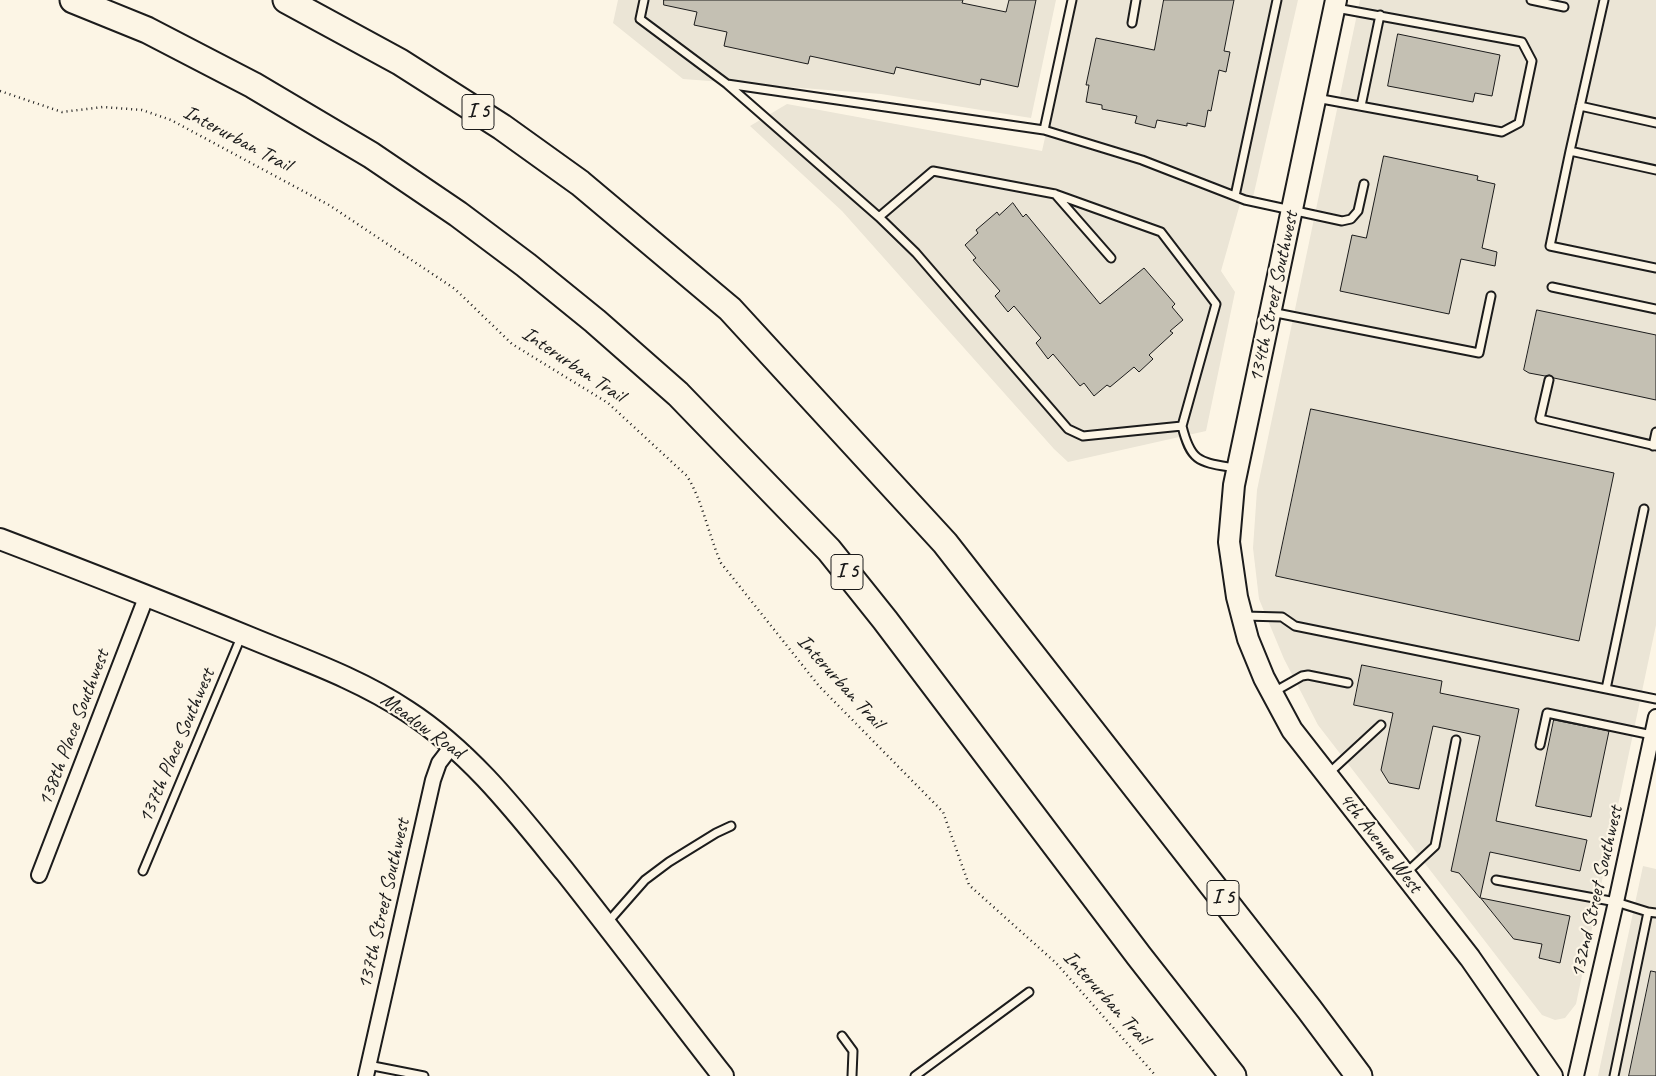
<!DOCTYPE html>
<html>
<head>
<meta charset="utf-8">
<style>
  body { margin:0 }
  canvas { display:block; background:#fcf5e5 }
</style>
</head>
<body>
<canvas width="1656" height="1076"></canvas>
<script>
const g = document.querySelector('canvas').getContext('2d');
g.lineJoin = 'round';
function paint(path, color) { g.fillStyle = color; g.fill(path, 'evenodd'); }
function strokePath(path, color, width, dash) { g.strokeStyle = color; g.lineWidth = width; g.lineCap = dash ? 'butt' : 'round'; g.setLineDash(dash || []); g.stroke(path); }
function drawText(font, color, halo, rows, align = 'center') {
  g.font = font + ' Caveat,sans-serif'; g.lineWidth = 4.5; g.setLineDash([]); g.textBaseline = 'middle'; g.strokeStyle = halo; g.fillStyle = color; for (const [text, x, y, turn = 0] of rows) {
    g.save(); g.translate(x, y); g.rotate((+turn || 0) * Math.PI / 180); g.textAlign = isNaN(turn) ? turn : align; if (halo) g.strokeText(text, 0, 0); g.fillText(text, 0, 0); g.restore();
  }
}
paint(new Path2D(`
  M618,0H1056L1031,118L881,94L683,79L613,23Z
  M1076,0H1298L1251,206L1240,204L1221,271L1235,292L1206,431L1068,462L1054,449L842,211L750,126L787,104L1042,151Z
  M1360,0H1656V625L1576,1004L1565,1018L1555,1020L1542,1015L1318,725L1284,659L1259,599L1253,548L1257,490Z
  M1643,866L1656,869V1076H1598Z`), '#ebe5d6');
const building = new Path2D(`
  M664,0H963L962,3L1006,12L1009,0H1036L1018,87L981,79L980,85L896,67L894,74L810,56L808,64L724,46L727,32L694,25L697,12L664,5Z
  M1164,0H1234L1224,51L1230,52L1226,72L1219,70L1211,111L1208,110L1205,127L1187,123V126L1157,120L1155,128L1135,123L1137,116L1102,109V105L1086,102L1089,85H1086L1096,38L1154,50Z
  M1398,34L1500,55L1492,96L1475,93L1473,102L1388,86Z
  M1384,156L1478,176L1477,180L1495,184L1482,248L1497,252L1495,266L1461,259L1449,314L1340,291L1352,235L1366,238Z
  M1013,203L1023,217L1026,214L1100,304L1144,268L1175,304L1172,307L1183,320L1170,331L1173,333L1149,355L1153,359L1139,372L1134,367L1110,387L1107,385L1094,396L1084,383L1080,386L1053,354L1048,359L1036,343L1041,338L1014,306L1008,312L995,296L1000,291L973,260L976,258L965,245L978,233L976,230L997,212L999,215Z
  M1537,310L1656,335V400L1554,378L1550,375L1545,376L1529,373L1524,370Z
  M1311,409L1614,473L1579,641L1276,576Z
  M1362,665L1442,681L1440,693L1519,709L1496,821L1587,840L1580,871L1490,852L1480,898L1459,873L1451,871L1480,736L1433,726L1419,789L1389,783L1381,770L1393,713L1354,705Z
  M1554,720L1609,731L1591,817L1536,806Z
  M1481,898L1570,916L1560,963L1539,958L1542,944L1514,939Z
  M1651,971L1656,972V1076H1629Z`);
paint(building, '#c4c0b3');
strokePath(building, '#1c1c1c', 1);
const lane = new Path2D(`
  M644,0L640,19L727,84
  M1531,0L1564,7
  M1132,23L1136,0
  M1316,98L1502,132L1519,123L1532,61L1522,42L1336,8
  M1361,106L1380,15
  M1580,106L1656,123
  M1044,130L1072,0
  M1570,151L1604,0
  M1656,170L1570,151L1550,246L1656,268
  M1055,194L1111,258
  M1235,196L1277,0
  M879,217L933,171L1055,194L1161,232L1216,304L1182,426L1083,436L1068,429L916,253L879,217L727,84L1044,130L1142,160L1245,200L1342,221L1351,219L1358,211L1364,184
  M1552,287L1656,309
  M1271,312L1479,353L1491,296
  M1549,380L1540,419L1656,446
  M1182,426C1191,463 1200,462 1235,468
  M1653,446L1656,432
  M1244,616L1282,617L1295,626L1656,699
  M1606,689L1644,509
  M1272,693L1302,676L1308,675L1348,683
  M1540,745L1547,713L1652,735
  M1329,773L1381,725
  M143,871L241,637
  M1407,872L1435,846L1456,740
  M1496,880L1616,902L1648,912
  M608,922L645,880L669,862L716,833L731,826
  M842,1036L853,1051L852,1076
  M368,1065L424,1076
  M915,1076L1029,992
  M1614,1076L1648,912L1656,913`);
const street = new Path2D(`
  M39,875L147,595
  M366,1076L433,780L439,763L452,746
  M1576,1076L1616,902L1656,717`);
const secondary = new Path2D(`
  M1336,0L1234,485L1229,542L1237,597L1248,639L1264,678L1292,730L1470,958L1552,1076
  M0,539C84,571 168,604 251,638C304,660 359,679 407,711C472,753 518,814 566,873C619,940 670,1008 723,1076`);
const highway = new Path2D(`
  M73,0L147,30L253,85L371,155L458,214L526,265L595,321L678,394L829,550L885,620L1139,956L1233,1076
  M286,0L400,62L502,127L580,183L730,309L945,543L1309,1009L1359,1076`);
strokePath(lane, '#1c1c1c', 11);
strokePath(street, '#1c1c1c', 18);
strokePath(secondary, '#1c1c1c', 24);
strokePath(highway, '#1c1c1c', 29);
strokePath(new Path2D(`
  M0,91L62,112L103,107L142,110L171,120L329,205L455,289L512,344L608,403L687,476C703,502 708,534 721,563L819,686L943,812L969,885L1056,963L1156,1076`), '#1c1c1c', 2.5, [1, 4]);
strokePath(lane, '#fcf5e5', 7);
strokePath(street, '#fcf5e5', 14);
strokePath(secondary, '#fcf5e5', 20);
strokePath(highway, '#fcf5e5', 25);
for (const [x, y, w] of [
  [478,112,32],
  [847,572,32],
  [1223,898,32]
]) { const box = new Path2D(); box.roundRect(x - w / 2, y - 17.5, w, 35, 4); g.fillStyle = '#fcf5e5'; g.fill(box); strokePath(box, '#1c1c1c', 1); }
drawText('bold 20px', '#1c1c1c', null, [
  ["I 5",478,112],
  ["I 5",847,572],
  ["I 5",1223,898]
]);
drawText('21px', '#1c1c1c', '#fcf5e5', [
  ["Interurban Trail",237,139,28],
  ["134th Street Southwest",1274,297,-78],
  ["Interurban Trail",573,365,34],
  ["Interurban Trail",840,682,48],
  ["Meadow Road",422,726,36],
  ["138th Place Southwest",74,728,-69],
  ["137th Place Southwest",177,746,-67],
  ["4th Avenue West",1380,843,52],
  ["132nd Street Southwest",1597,892,-77],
  ["137th Street Southwest",384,904,-77],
  ["Interurban Trail",1106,998,48]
]);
</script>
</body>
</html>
